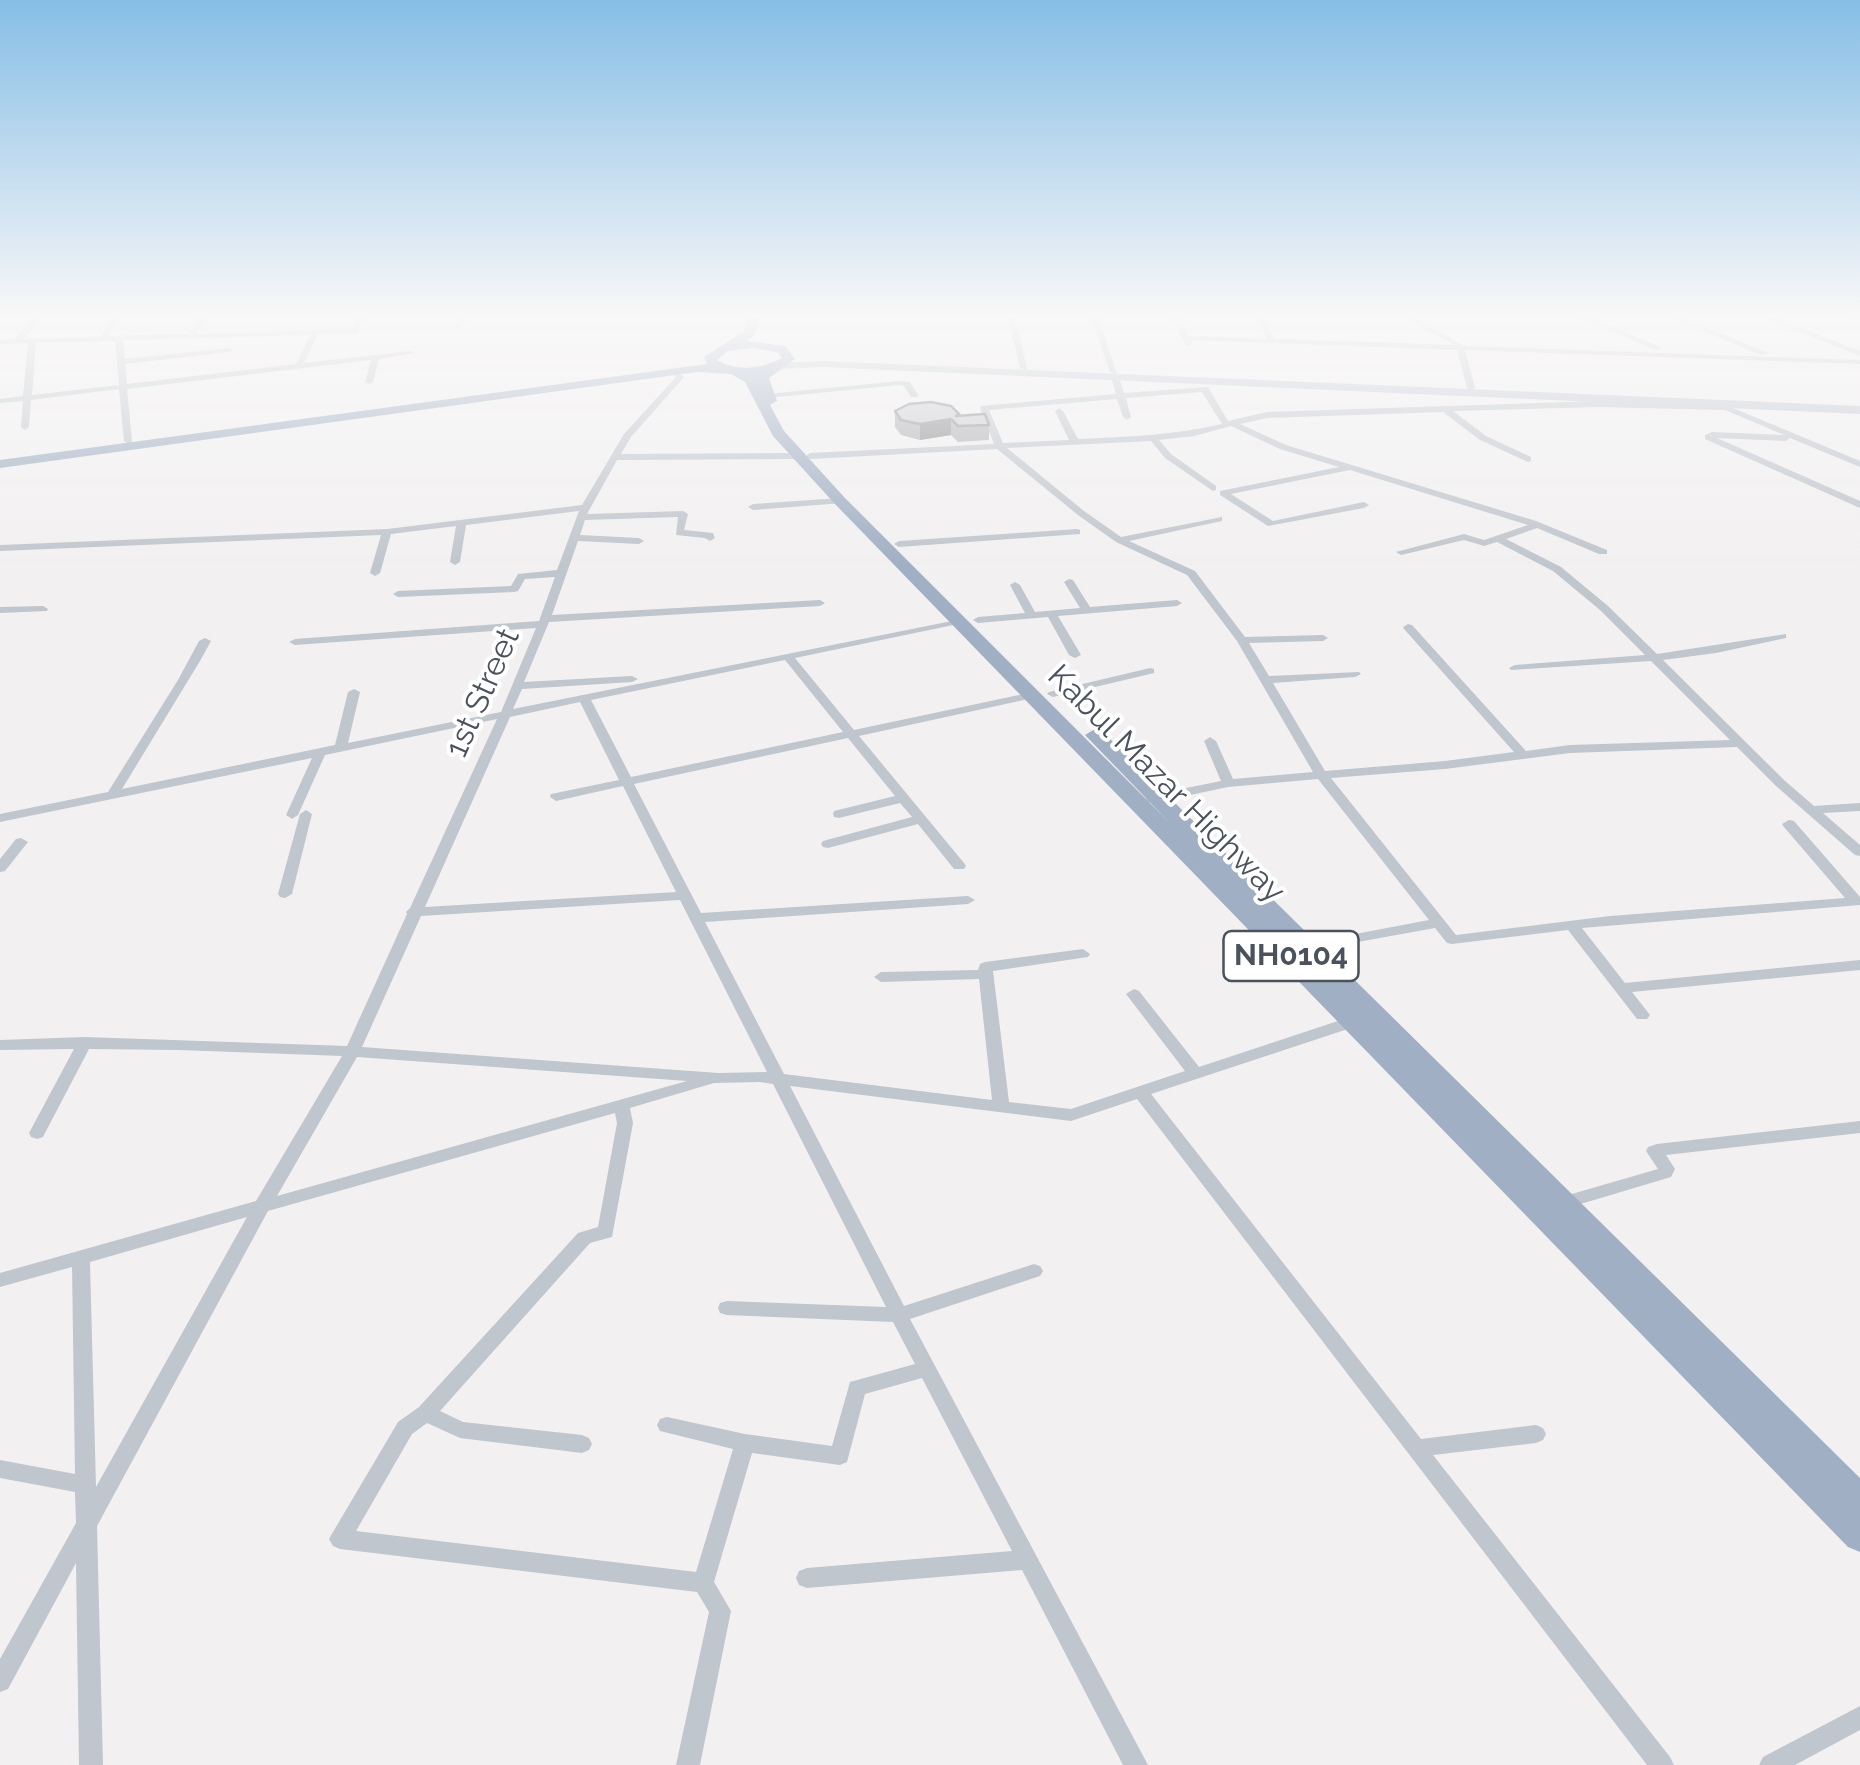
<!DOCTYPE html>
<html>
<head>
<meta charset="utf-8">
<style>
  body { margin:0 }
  canvas { display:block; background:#f2f0f0 }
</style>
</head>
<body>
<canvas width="1860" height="1765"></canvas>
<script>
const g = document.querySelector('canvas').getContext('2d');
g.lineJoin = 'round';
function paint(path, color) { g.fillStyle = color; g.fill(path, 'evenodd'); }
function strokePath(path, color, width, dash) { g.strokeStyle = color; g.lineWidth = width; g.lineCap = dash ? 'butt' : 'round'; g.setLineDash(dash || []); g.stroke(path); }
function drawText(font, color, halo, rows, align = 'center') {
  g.font = font + ' Raleway,sans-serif'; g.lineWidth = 8; g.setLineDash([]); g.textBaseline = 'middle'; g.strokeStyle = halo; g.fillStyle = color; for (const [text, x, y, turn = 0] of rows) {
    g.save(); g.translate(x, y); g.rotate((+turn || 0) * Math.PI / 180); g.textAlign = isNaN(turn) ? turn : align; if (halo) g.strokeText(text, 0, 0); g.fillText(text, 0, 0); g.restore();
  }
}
paint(new Path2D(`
  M34,318H42L23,339L100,337L114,318H122L108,336L189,334L200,318H207L196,334L352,329L357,318H363L358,333L318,334L304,363L410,351L414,353L379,359L373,382L369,384L365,382L371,360L127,389L132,441L128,444L124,441L119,389L31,400L29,427L25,430L21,427L23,401L0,403V399L23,396L28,343L0,344V340L14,339ZM310,335L296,364L127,384L125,364L229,352L233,350L229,348L125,359L123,340ZM115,341L119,385L32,395L36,343Z
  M459,318H466L463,327L459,329L455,327Z
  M1008,318H1016L1027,370L1020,368Z
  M1091,318H1098L1117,374L1110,372Z
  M1172,318H1179L1189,336L1267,339L1255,318H1262L1275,339L1455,345L1405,318H1414L1464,346L1860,360V364L1465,350L1475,388L1471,390L1467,388L1457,350L1191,340L1193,344L1189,346L1185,344Z
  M1583,318H1593L1662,348L1655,350Z
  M1673,318H1683L1768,353L1761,355Z
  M1764,318H1774L1860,351V356Z
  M1853,318H1860V321Z
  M675,369L684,377L631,437L621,454L796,453L800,456L796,459L617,460L587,514L683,511L688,514L684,530L713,533L715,538L710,541L705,538L676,535L678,517L585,520L580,535L639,538L644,541L639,544L578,541L552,615L820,600L825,603L820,606L549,622L524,682L632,676L638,679L632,682L522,689L513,709L962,619L963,621L958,624L795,658L854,730L1033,692L1037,693L1039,695L1033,698L859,736L964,863L966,866L964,869H954L918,824L828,848L823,847L821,844L823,841L912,817L900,803L839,818L834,817L833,814L834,811L895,796L848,738L634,784L701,913L968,896L975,900L968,904L705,922L784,1074L992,1100L979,979L881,982L874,977L881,972L978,970L980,964L985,962L1083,949L1090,954L1088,957L993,971L1009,1102L1071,1109L1185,1071L1126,994L1134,989L1139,991L1199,1067L1350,1017H1360L1363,1021L1360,1025L1151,1094L1421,1439L1536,1425L1543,1428L1546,1434L1543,1440L1536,1443L1433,1455L1670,1757L1674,1765H1647L1137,1099L1071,1121L790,1086L904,1306L1034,1264L1040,1266L1043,1271L1040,1276L910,1319L1148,1765H1123L1022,1570L807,1588L799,1585L796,1578L799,1571L807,1568L1012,1551L922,1378L865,1394L847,1462L840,1465L752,1453L714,1582L731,1611L700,1765H676L709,1612L697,1592L340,1549L333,1546L329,1539L333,1532L398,1422L419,1407L578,1233L598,1227L617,1123L615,1113L268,1211L97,1526L103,1765H79L76,1563L8,1689L0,1692V1659L76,1523L75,1492L0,1478V1460L75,1474L72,1267L0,1287V1273L256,1201L342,1056L179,1050L89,1049L45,1133L43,1137L37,1139L31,1137L29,1133L74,1049L0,1050V1040L85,1037L347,1046L407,914L406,912L410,908L497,719L325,755L298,815L292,819L286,815L312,758L0,822V814L108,792L178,680L199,641L205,638L211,641L200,661L122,789L335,745L348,692L354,689L360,692L348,743L501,712L536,628L295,645L289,642L295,639L539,621L555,577L525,579L518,591L514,592L398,597L393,594L398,591L511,586L518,574L557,570L579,511L466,525L460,562L455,565L450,562L456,526L391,534L380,573L375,576L370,573L381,535L0,551V545L387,529L582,505L624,434L676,377L671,371ZM785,660L843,732L631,777L591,700ZM580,702L619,780L551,794L550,797L556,801L623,786L676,892L425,907L510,717ZM680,900L767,1072L718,1073L362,1047L421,916ZM357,1057L687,1081L277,1196ZM760,1082L773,1084L886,1307L727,1301L720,1303L718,1308L720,1313L727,1315L893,1322L915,1364L850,1382L832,1446L745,1434L667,1417L660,1419L657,1425L660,1431L733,1449L696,1572L356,1531L412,1434L427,1423L460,1438L582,1453L589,1450L592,1444L589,1438L582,1435L463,1422L440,1411L590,1243L612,1237L633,1123L630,1108L714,1083ZM247,1217L96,1487L90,1262Z
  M1115,375L1119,377L1124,393L1208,387L1228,421L1267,412L1599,401L1726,405L1860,461V467L1790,438L1786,441L1717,438L1860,501V508L1705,439V435L1712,432L1784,435L1725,410L1599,407L1453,411L1486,436L1531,457V461L1528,462L1480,440L1443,412L1267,418L1240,424L1286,445L1536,521L1607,550V554H1599L1537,528L1506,539L1561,567L1608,606L1657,654L1786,634V638L1716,653L1663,660L1784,780L1814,806L1860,803V811L1823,813L1860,845V856L1855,855L1776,786L1737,747L1570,753L1445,769L1331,778L1456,935L1610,916L1845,898L1784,827L1782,824L1789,820L1794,821L1860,897V905L1582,928L1625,983L1860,960V970L1632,992L1650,1015L1647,1019H1637L1568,930L1452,944L1447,943L1435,928L1308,951L1303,950L1301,947L1303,944L1308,943L1429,920L1318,779L1228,787L1152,803L1147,802L1146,799L1147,796L1221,781L1204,741L1210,737L1216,741L1233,779L1313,772L1237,641L1187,575L1116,542L1078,515L997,449L810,459L806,456L810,453L994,444L980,408L981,406L1116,394L1111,377ZM1202,392L1222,424C1174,435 1126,437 1078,439L1063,411L1059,408L1055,411L1069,440L1003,443L989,410L1117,399L1123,417L1127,420L1131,417L1126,398ZM1231,426L1280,449L1339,467L1220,491V495L1268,526L1364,508L1369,505L1364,502L1273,521L1231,494L1350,470L1528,525L1484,540L1464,534L1396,552L1401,555L1464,540L1484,546L1497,542L1553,571L1600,610L1645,655L1515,665L1509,668L1511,670L1651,661L1730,740L1570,745L1526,751L1412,625L1408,624L1403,627L1404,629L1514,752L1445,761L1325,771L1273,683L1355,677L1361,674L1359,672L1269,676L1249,643L1323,641L1328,638L1323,635L1245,637L1195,571L1129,541L1222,521V517L1121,537L1084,511L1007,448L1151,441L1165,458L1213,491L1216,490V486L1171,454L1159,440L1194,436Z
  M900,381L910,382L918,395L917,397H911L904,386L900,385L767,398L763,396L767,394Z
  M840,498L845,501L843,503L753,510L748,507L753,504Z
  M1077,529L1080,530V534L899,547L894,544L899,541Z
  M1069,579L1073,580L1090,607L1177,600L1182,603L1177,606L1058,616L1081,655L1075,658L1069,655L1048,617L978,623L973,620L978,617L1025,613L1010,585L1015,582L1020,585L1035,612L1080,608L1064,582Z
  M43,606L48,609L47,611L0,613V607Z
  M1150,668L1154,669V673L1053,697L1047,694L1049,692Z
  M306,810L312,814L292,894L285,898L280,897L278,894L300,814Z
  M21,838L28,842L5,871L0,872V859L16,839Z
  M1860,1121V1133L1666,1155L1675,1169L1671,1177L1564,1209L1558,1208L1555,1203L1558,1198L1658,1169L1646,1151L1648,1147L1657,1144Z
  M1860,1706V1730L1795,1765H1759L1763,1757Z`), '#c0c6cd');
paint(new Path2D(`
  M822,361L1860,406V414L822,367L778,369L772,366L778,363Z`), '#c0c7d2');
paint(new Path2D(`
  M748,318H760L755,334L747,341L785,346L795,359L769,378L777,401L770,405L784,431L845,498L1169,822L1085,735L1095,729L1102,731L1860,1478V1552L1848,1547L835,504L773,436L745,382L731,374L697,372L0,468V460L707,364L704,357L743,332ZM753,348L777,352L782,358C761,369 737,372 717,360L728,351Z`), '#a0afc3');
paint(new Path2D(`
  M895,411L959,416L989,425V440L958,442L951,435L920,440L901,435L895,427Z`), '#afafb5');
paint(new Path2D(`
  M951,419V435L920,440V424Z`), '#8e8f93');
const building = new Path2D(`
  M931,402L951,406L959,414L956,416L985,414L989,425L958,426L951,419L920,424L901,420L895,411L909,404Z`);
paint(building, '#cbccd2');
strokePath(building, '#8e8f93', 2.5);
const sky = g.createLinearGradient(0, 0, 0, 565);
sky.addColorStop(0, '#86bee6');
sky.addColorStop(0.56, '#f9f8f8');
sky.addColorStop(1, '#f9f8f800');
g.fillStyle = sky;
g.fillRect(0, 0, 1860, 565);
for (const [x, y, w] of [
  [1291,956,135]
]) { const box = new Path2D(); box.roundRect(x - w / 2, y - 25, w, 50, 8); g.fillStyle = '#fff'; g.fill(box); strokePath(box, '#4a525c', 2.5); }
drawText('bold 30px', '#4a525c', null, [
  ["NH0104",1291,956]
]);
drawText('32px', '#4a525c', '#fff', [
  ["1st Street",483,693,-66],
  ["Kabul Mazar Highway",1166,784,45]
]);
</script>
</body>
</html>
